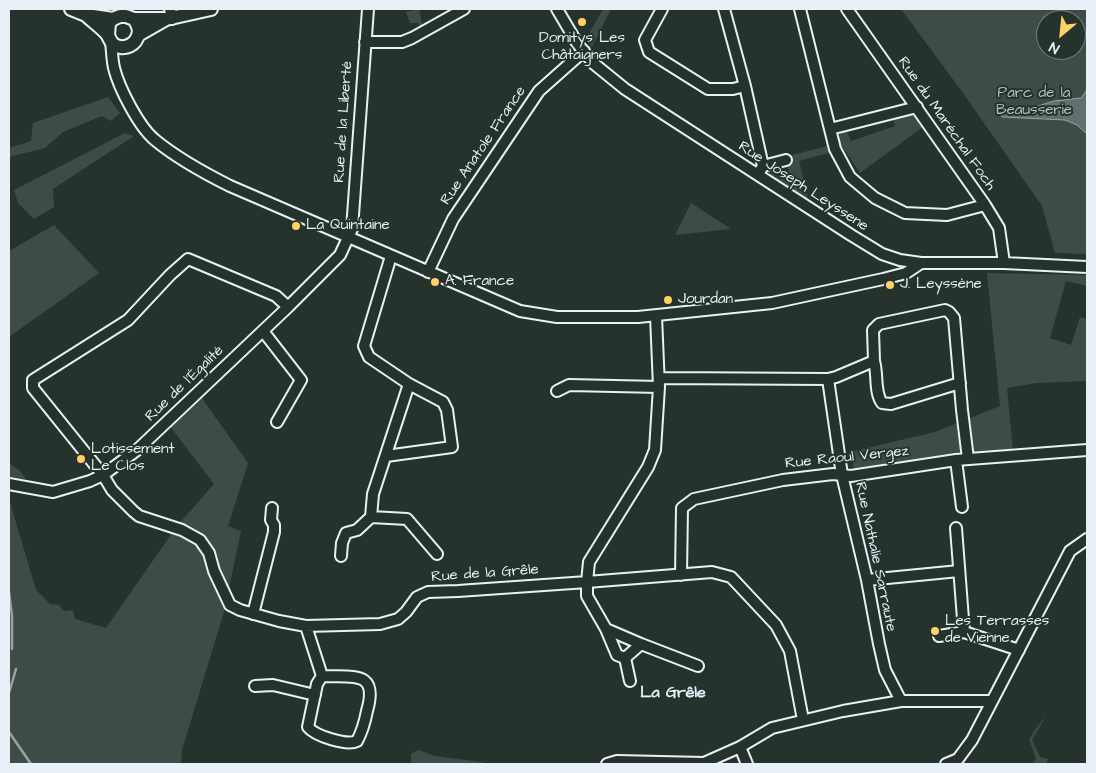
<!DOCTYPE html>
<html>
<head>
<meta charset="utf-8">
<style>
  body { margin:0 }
  #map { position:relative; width:1096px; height:773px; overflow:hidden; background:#26332d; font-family:"Architects Daughter",sans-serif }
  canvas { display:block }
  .frame { position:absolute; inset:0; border:10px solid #e8f1f8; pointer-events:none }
  .north { position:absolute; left:1036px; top:10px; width:50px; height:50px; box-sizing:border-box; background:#26332d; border:1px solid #747f7e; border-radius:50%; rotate:208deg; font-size:14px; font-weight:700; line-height:20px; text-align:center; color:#e8f1f8 }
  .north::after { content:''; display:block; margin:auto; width:18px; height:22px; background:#ffd166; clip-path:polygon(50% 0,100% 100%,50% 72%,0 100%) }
</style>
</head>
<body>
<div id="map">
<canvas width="1096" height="773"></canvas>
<div class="frame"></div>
<div class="north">N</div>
</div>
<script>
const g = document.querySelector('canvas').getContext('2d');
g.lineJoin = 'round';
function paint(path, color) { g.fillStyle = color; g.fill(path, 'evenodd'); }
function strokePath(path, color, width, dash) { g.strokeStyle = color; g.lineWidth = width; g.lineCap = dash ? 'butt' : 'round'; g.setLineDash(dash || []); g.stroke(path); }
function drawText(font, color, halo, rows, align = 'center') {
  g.font = font + ' "Architects Daughter",sans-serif'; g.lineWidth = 4; g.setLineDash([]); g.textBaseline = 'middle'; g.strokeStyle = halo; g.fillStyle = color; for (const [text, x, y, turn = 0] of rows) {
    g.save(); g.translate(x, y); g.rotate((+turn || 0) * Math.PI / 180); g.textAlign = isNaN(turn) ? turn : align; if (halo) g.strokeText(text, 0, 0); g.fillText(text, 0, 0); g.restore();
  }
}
paint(new Path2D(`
  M419,9L423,28L422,29L418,23H410L406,12Z
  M603,9H611L592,47L586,39Z
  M901,9H1087V254L1055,253L1042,206L963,93ZM1046,20H1076V50H1046Z
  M108,97L120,113L111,121L102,116L63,132L45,148L9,157V148L31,141L33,123Z
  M907,115L916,117L923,127L860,173L838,140L840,134L846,130L851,141L895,126L893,118Z
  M125,133L134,136L53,189L54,207L34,219L18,203L14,190Z
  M827,146L829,153L799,161L808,199L773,179L770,170L773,169L775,177L789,173L785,157Z
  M691,203L731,229L675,235Z
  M54,225L99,273L9,337V251Z
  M987,273L1087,275V286L1066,281L1050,338L1071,345L1080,317L1087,319V381L1036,383L1007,388L1013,451L859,470L854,469L850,452L935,432L1000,406Z
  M201,397L248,463L228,526L241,531L224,612L182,750L181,764H9V499L36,590L50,604L59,605L64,611L73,610L75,619L106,628L177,526L214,484L169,425Z
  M9,463L20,471L26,479L9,477Z
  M1046,716L1032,740L1040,757L1048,759L1046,764H1033L1036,758L1029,740L1034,731Z
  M418,750L435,756L481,762L484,764H411V754Z`), '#3e4b47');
const water = new Path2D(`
  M1087,90V134L1077,125L1065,120L1002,117L999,113L1017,109L1038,106L1054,101L1081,98Z`);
paint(water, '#636f6d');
strokePath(water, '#98a3a5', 1);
strokePath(new Path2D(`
  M9,592L12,616V649
  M9,693L16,669
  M9,732L31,764`), '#98a3a5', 2.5);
const minor = new Path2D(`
  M170,9L172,19
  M557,9L577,43L593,63L625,89L851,235L882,254L900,260L921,263H1004L1087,267
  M662,9L645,40L649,52L708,89H733L745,86
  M724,9L745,86L763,166
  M800,9L835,149L850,177L875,198L905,213L947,215L985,205
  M847,9L985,205L999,228L1004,263
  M111,41C112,50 112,59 114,68C119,88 139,127 155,140C178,159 204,173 230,186L520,311L557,317H638L772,303L883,279L906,273L921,263
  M365,42H402L412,38L464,9
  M830,129L917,107
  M760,171L763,166L786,160
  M428,272L453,219L539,91L584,51
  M288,307L276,296L188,259L170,275L128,320L33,380V388L103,475L112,490L133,511L139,516L182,530L200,540L209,553L214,571L230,605L240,610L279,621L306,626L380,624L398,619L406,612L417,597L428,592L458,591L587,582L589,562L648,467L655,450L659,387L656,316
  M263,331L301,380L277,422
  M874,361C878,374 874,392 882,403L891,404L960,383
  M659,378L828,379L842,475L867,580L879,644L885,670L901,701
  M828,379L836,377L874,361L873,330L879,324L945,310L949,312L954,318L962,410L968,459
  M557,391L569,385L659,387
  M386,456L452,447L447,410L443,402L409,384
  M956,460L962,507
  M9,484L53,492L90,481L103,475L137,450L288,307L340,255L352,229L368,9
  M371,517L407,519L437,554
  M956,528L964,632
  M341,556L342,543L346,533L357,530L371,517L373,494L409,384L369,357L364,346L391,256
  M681,575L682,508L694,499L783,480L833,474L851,476L956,460L1087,450
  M867,580L959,571
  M253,614L274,532V525L271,520L272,508
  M306,626L322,676L317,684L308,727C315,736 347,746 357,741C362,732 365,721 367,711C379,669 352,678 322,676
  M606,629L641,644L625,658
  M939,636L964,632L1019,650
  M641,644L698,666
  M630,681L625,658L617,655L606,629L587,596V582L712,572L731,577L776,625L790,651L803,720
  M255,686L273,685L315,695
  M740,747L747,764
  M607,764L617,761L704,763L740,747L772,728L843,711L901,701H992
  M946,764L958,759L972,740L1070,551L1087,539`);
const major = new Path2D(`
  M71,9L86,15L113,19
  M86,15C92,21 101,27 107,34C109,37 110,41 113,44C121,50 133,47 137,38C141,31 138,25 134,19
  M108,35L109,23L113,19L120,16H126L134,19H166L211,9
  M138,35L166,19`);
strokePath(minor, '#e8f1f8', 14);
strokePath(major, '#e8f1f8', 16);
strokePath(minor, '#26332d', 10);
strokePath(major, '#26332d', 12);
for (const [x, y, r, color] of [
  [582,22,5,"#ffd166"],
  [296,226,5,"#ffd166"],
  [435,282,5,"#ffd166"],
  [890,285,5,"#ffd166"],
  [668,300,5,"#ffd166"],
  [81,459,5,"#ffd166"],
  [935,631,5,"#ffd166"]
]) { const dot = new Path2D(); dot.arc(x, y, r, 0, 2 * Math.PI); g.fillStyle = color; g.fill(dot); strokePath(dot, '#26332d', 2); }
drawText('15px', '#e8f1f8', '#26332d', [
  ["Domitys Les",582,39,"center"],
  ["Châtaigners",582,56,"center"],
  ["La Quintaine",306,226],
  ["A. France",445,282],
  ["J. Leyssène",900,285],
  ["Jourdan",678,300],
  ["Lotissement",91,450],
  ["Le Clos",91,467],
  ["Les Terrasses",945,622],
  ["de Vienne",945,639]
], 'left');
drawText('15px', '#b5bfc3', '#26332d', [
  ["Parc de la",1034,94],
  ["Beausserie",1034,111]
]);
drawText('15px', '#e8f1f8', '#26332d', [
  ["Rue de la Liberté",344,122,-86],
  ["Rue du Maréchal Foch",946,124,55],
  ["Rue Anatole France",484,146,-56],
  ["Rue Joseph Leyssene",803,187,33],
  ["Rue de l'Égalité",185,384,-44],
  ["Rue Raoul Vergez",847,458,-6],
  ["Rue Nathalie Sarraute",875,557,78],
  ["Rue de la Grêle",485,574,-4]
]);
drawText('bold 16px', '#e8f1f8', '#26332d', [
  ["La Grêle",673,694]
]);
</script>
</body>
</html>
